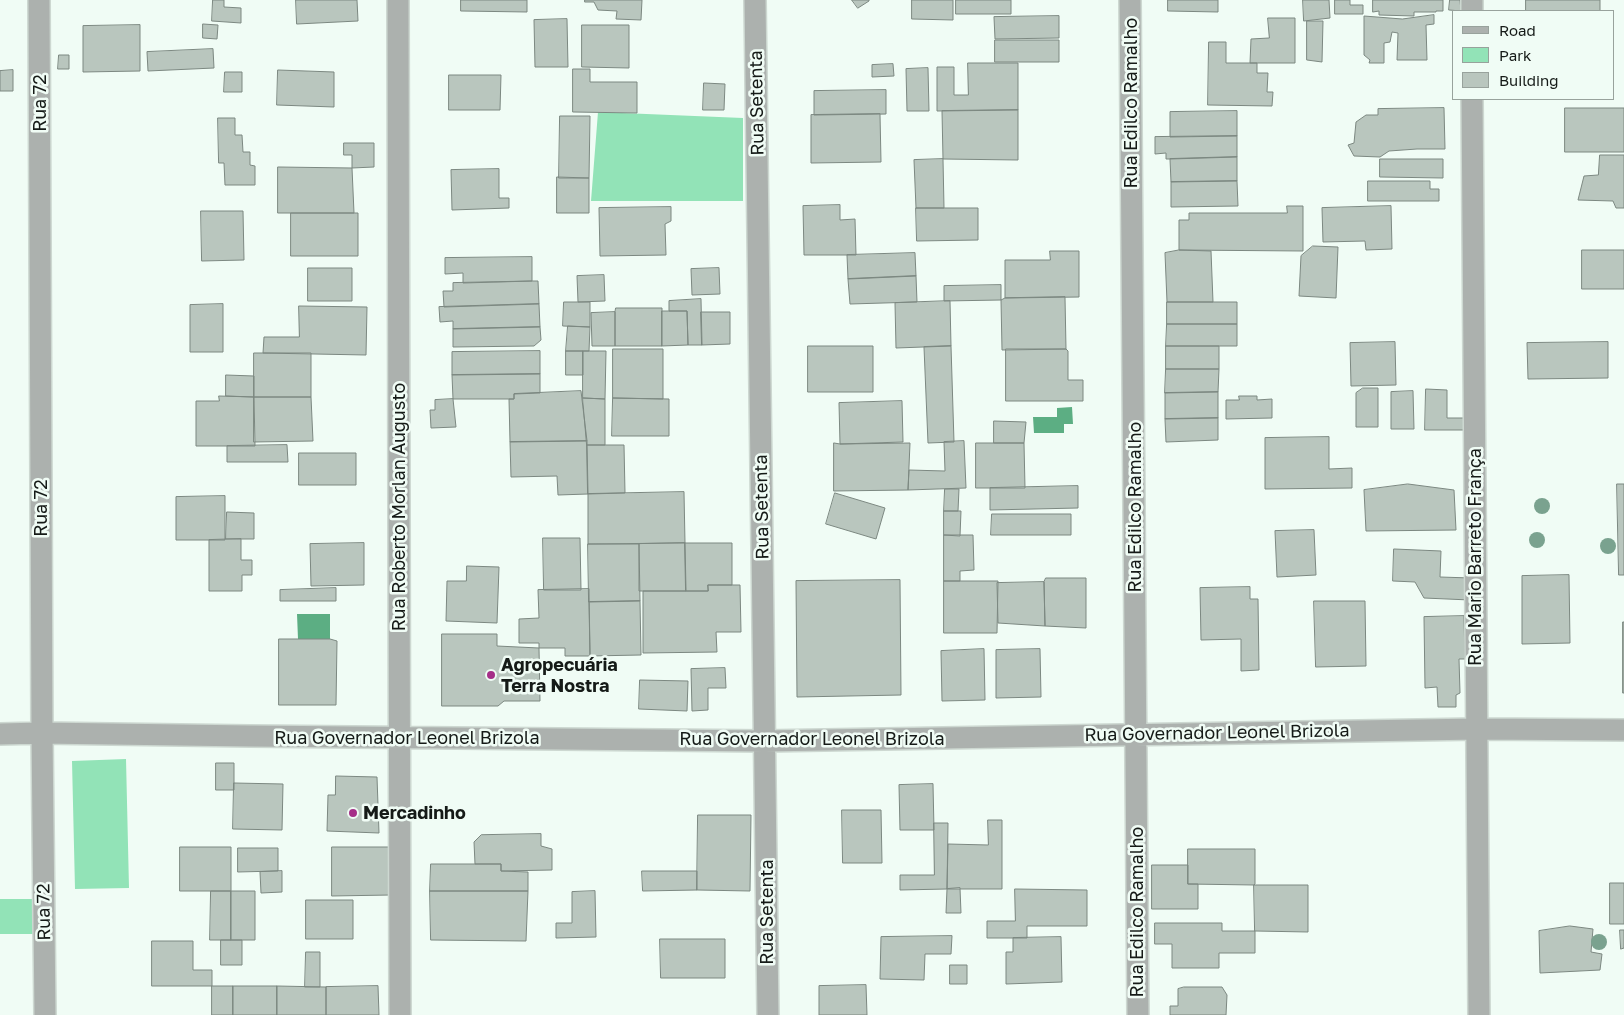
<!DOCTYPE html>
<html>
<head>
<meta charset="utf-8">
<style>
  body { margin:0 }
  #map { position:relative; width:1624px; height:1015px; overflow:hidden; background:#f0fcf5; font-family:"Golos Text",sans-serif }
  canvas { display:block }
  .legend { position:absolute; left:1452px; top:10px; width:162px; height:90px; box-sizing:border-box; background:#f0fcf5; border:1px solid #98a29c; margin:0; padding:6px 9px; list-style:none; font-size:15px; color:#151a17 }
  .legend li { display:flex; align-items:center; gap:10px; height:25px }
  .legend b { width:25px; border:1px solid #98a29c }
</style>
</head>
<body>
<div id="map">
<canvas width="1624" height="1015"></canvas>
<ul class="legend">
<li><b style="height:6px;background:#acb1ae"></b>Road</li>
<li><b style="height:14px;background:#92e3b7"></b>Park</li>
<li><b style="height:14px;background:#b9c6be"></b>Building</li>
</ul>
</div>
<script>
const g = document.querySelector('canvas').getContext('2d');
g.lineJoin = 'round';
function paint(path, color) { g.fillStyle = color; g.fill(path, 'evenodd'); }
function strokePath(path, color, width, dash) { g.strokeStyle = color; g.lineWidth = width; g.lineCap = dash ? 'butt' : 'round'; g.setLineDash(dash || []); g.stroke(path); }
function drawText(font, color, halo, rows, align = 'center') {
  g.font = font + ' "Golos Text",sans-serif'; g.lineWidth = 5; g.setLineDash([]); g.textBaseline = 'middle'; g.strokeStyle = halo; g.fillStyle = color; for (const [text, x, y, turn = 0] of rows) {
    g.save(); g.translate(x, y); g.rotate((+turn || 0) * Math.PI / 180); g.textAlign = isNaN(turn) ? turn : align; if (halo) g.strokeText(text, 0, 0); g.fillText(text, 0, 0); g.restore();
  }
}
paint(new Path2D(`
  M598,112L743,118V201H591Z
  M126,759L129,888L75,889L72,761Z
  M0,899H33V934H0Z`), '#92e3b7');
paint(new Path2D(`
  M1072,407L1073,424H1064V433H1034L1033,417H1057V408Z
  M297,614H330V639H298Z`), '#5cae83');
const building = new Path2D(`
  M213,0H224V7L241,8V23L212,21Z
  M296,0H357L358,21L297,24Z
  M461,0H527V12L461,11Z
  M585,0H642L641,20L616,19L617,11L598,10L594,2H585Z
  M852,0H869V1L858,8Z
  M912,0H953V20L912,19Z
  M956,0H1011V14H956Z
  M1168,0H1218V12L1168,11Z
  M1303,0H1329L1330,18L1304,21Z
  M1335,0H1350V5H1363V14H1335Z
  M1373,0H1443V11H1436V12H1414V16L1379,15V11L1373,12Z
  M1450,0H1460L1461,11L1449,10Z
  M1526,0H1600V11H1526Z
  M1434,15V24L1426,25L1427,60H1397L1398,33L1392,32L1390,42L1384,43V63H1369L1370,60L1364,55V16L1402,19Z
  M1059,16V38L995,39L994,17Z
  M1268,18H1295V63H1250L1251,39L1269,38Z
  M567,19L568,67H535L534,20Z
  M1307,21H1323L1322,62L1307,60Z
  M203,24L218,25L217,39L203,38Z
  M140,25V71L83,72V26Z
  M582,25H629V68L582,67Z
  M995,40H1059V62H995Z
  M1209,42H1226V63H1257V73H1268L1267,92H1273L1272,106L1208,105Z
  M213,49L214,68L148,71L147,52Z
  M59,55H69V69H58Z
  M968,63H1018V110L937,111V67H954V95H968Z
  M893,64L894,76L872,77V65Z
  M928,68L929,111H907L906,69Z
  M573,69H590V82H637V113L573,112Z
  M13,70V91H0V71Z
  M278,70L334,72V107L277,105Z
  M225,72H242V92H224Z
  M449,75H501L500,110H449Z
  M704,83L725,84L724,110H703Z
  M886,90V114L814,115V91Z
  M1444,108L1445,149H1417L1389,151L1380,157L1354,156L1348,145L1354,143L1356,122L1366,115H1378V109Z
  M1565,108H1624V152H1565Z
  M1018,110V160L943,159L942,111Z
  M1237,111V136L1170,137V112Z
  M880,114L881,162L811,163V115Z
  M560,116H590L589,178H559Z
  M218,118H235V135H242L243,152H250V165L255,166V185H225L224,163H219Z
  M1237,136V157L1170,159H1166V153L1155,154V137Z
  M344,143H374V167L352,168V155H344Z
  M1600,155H1624V208H1616L1613,201L1578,200L1584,176L1598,175Z
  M1237,157V181L1171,182L1170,159Z
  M943,159L944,208H916L914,160Z
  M1380,159H1443V178L1380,177Z
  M278,167L352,168L354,213H278Z
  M499,169V198H509V208L452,210L451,170Z
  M557,177L589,178V213H557Z
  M1237,181L1238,206L1171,207V182Z
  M1368,181H1430V189H1439V201H1368Z
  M840,205V220L855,219L856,255H804L803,206Z
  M1287,206H1303V251L1179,250V220H1189V213H1287Z
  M1391,206L1392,249L1366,250L1365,241L1323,242L1322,208Z
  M671,207V221L665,224L666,255L600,256L599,208Z
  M916,208H978V240L917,241Z
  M201,211H243L244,260L202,261Z
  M291,213H358V256H291Z
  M1313,246L1338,247L1336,298L1299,296L1301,256Z
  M1179,250L1211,251L1213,302H1167L1165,253Z
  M1582,250H1624V289H1582Z
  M1050,251H1079V297L1005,298V260H1050Z
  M915,253L916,276L848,279L847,255Z
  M532,257V281L463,283V273L445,274V258Z
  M308,268H352V301H308Z
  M719,268L720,294L692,295L691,269Z
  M604,275L605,301L578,302L577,276Z
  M916,276L917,302L850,304L848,279Z
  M532,281H538L539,304L444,307L443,291H453V283Z
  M1001,285V300L944,301V286Z
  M1065,297L1066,349L1002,350L1001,300L1005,298Z
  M701,299L702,345H688L687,311H669V301Z
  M950,301L951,346L896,348L895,303Z
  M564,302H590V327L563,326Z
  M1167,302H1237V324H1167Z
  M223,304V352H190V305Z
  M539,304L540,327L453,329V321L440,322L439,307Z
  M299,306L367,307L366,355L263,353L264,337H299Z
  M616,308H662V346H615V312Z
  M662,311H687L688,345L662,346Z
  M615,312V346H592L591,313Z
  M701,312H730V344L702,345Z
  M1167,324H1237V346H1166Z
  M568,326L590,327L589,351H566Z
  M540,327L541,340L534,346L453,347V329Z
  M1395,342L1396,385L1351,386L1350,343Z
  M1608,342V378L1528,379L1527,343Z
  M808,346H873V392H808Z
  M951,346L954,442L928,443L924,347Z
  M1166,346H1219V369H1166Z
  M613,349H663V399L613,398Z
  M1006,349H1066L1068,351V380H1083V401H1006Z
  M540,351V374L452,375V352Z
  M566,351H583V375H566Z
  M583,351H606L605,399L583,398Z
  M254,353H311V397H254Z
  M1166,369H1219L1218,392L1165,393Z
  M540,374V393L514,394V399H453L452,375Z
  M226,375L254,376V397L226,396Z
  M1363,388H1378V427H1356V393Z
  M1426,389L1447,390V418H1464V430H1425Z
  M581,391L587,441L510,442L509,399H514V394Z
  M1413,391L1414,429H1391V392Z
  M1218,392V418L1165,419V393Z
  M219,396L254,397L255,446H196V401H219Z
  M1239,396H1257V400L1272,399V418L1226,419V400H1239Z
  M254,397H311L313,441L254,442Z
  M583,398L605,399V445H587Z
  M613,398L669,399V436H612Z
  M453,399L456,427L431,428L430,410H435V400Z
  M902,401L903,442L840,444L839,403Z
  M1218,418V440L1166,442L1165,419Z
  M994,421L1026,422L1024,443H994Z
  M1329,437V469L1352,468V488L1265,489V438Z
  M587,441L588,494L558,495L557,476L511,477L510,442Z
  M964,441L966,488L908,490L909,470L945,471L944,442Z
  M834,443L840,444L910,443L908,490L834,491Z
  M976,443H1024L1025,488H976Z
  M287,445L288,462H227V446Z
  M587,445H624L625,493L588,494Z
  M299,453H356V485H299Z
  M1408,484L1454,490L1456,530L1366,531L1364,490Z
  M1617,484H1624V575H1619Z
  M1078,486V508L990,510V488Z
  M945,489H959L958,511H944Z
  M684,492L685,543L588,544V494Z
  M835,493L885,508L876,539L826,524Z
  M225,496V540H176V497Z
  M944,511H961L960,536L944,535Z
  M227,512L254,513V539H226Z
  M992,514H1071V535H991Z
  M1314,530L1316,575L1277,577L1275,531Z
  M944,535H973L974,570L960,571V581H944Z
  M543,538H580L581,590H544Z
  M241,539V560H252V575H242V591H209V540Z
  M364,543V585L311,586L310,544Z
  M685,543L686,591H639V544Z
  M685,543H732V585H708V591H686Z
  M588,544H639L640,601L589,602Z
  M1394,549L1441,551L1440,577L1471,578L1470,600L1424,598L1415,582L1393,581Z
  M467,566L499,567L497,623L446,621L447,581H466Z
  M1569,575L1570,643L1522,644V576Z
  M1046,578H1086V628L1045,626L1044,582Z
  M900,580L901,695L797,697L796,581Z
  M944,581H998L997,633H944Z
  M1044,582L1045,626L998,623L997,583Z
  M708,585H740L741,632H716L717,652L643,653V591H708Z
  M1250,587V599H1258L1259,670L1241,671V639L1201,640L1200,588Z
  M336,588V601H280V590Z
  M589,589L590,656H565V648H539V643H519V619L539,618L538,590Z
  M640,601L641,655L590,656L589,602Z
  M1314,601H1365L1366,666L1316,667Z
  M1464,616L1465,659H1459L1460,693L1456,695V707H1438L1437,687L1425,688L1424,617Z
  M1623,622H1624V693H1623Z
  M442,634H497V646L539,648L540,701H504L498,706H442Z
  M279,639H330L337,641L336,705H279Z
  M984,649L985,700L942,701L941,651Z
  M1040,649L1041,697L996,698V650Z
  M725,668L726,688H708V710L692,711L691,669Z
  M640,680L688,681L687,711L639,709Z
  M216,763H234V790H216Z
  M336,776L377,777L379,833L327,831L328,795H335Z
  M234,783L283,784L282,830L233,829Z
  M933,784L934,830H900L899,785Z
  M842,810H881L882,863H843Z
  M698,815H751L750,891L697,890Z
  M988,820H1002V889H947L948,844L988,845Z
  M934,823H948L947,889L900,890V875H934Z
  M541,834V846L552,849V870L501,871V864H475L474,842L481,835Z
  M180,847H231V891H180Z
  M332,847H390L391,895L332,896Z
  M238,848H278V871L238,872Z
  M1188,849H1255V884L1254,885L1188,884Z
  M431,864H501V871L528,872V891H430Z
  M1152,865H1188V884H1198V909H1152Z
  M282,871V892L261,893L260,872Z
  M642,871H697V890L643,891Z
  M1610,883H1624V924H1610Z
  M1254,885H1308V932L1255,931Z
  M960,888L961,913H946L947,889Z
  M1015,889L1087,890V926H1027V938H987V921H1015Z
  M211,891H231V940H210Z
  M231,891H255V940H231Z
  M430,891H528L526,941L431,940Z
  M595,891L596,937L556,938V923H572V892Z
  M306,900H353V939H306Z
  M1155,923H1222V931H1255V953H1219V968H1172V944H1155Z
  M1570,926L1593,929L1591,952L1602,954L1600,970L1540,973L1539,931Z
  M1620,930H1624V948L1621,949Z
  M952,936L951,954H925L924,980L880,979L881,937Z
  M1061,937L1062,982L1006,984V952H1013V938Z
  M660,939H725V978H661Z
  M221,940H242V965H221Z
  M152,941H193V970H212V986H152Z
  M306,952H320V987H305Z
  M950,965H967V984H950Z
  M866,985L867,1015H819V986Z
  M212,986H233V1015H212Z
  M233,986H277V1015H233Z
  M277,986L326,987V1015H277Z
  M378,986L379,1015H326V987Z
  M1184,987H1222L1227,995L1226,1015H1170V1006H1178V989Z`);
paint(building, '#b9c6be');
strokePath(building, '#7c8881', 1);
const street = new Path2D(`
  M39,0L42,733L45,1015
  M398,0L400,1015
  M755,0L768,1015
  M1130,0L1138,1015
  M1472,0V11
  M1472,99L1479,1015
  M0,734L42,733L250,736L765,741L1477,729L1624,730`);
strokePath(street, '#cdd8d1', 24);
strokePath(street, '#acb1ae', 21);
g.fillStyle = '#7aa28f';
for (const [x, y] of [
  [1542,506],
  [1537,540],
  [1608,546],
  [1599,942]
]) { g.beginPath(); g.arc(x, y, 8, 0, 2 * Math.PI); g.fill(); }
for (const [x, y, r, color] of [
  [491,675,5,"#a52f88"],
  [353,813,5,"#a52f88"]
]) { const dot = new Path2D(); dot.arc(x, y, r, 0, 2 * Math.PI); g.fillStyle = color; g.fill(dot); strokePath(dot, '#f0fcf5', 2); }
drawText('18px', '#151a17', '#f0fcf5', [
  ["Rua 72",40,103,-90],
  ["Rua Setenta",757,103,-91],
  ["Rua Edilco Ramalho",1131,103,-90],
  ["Rua Roberto Morlan Augusto",399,507,-90],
  ["Rua Setenta",762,507,-91],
  ["Rua Edilco Ramalho",1135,507,-90],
  ["Rua 72",41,508,-90],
  ["Rua Mario Barreto França",1475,557,-90],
  ["Rua Governador Leonel Brizola",1217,733,-1],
  ["Rua Governador Leonel Brizola",407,738],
  ["Rua Governador Leonel Brizola",812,739],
  ["Rua 72",44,912,-91],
  ["Rua Setenta",767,912,-90],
  ["Rua Edilco Ramalho",1137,912,-90]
]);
drawText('bold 18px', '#151a17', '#f0fcf5', [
  ["Agropecuária",501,665],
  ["Terra Nostra",501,686],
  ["Mercadinho",363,813]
], 'left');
</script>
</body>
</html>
